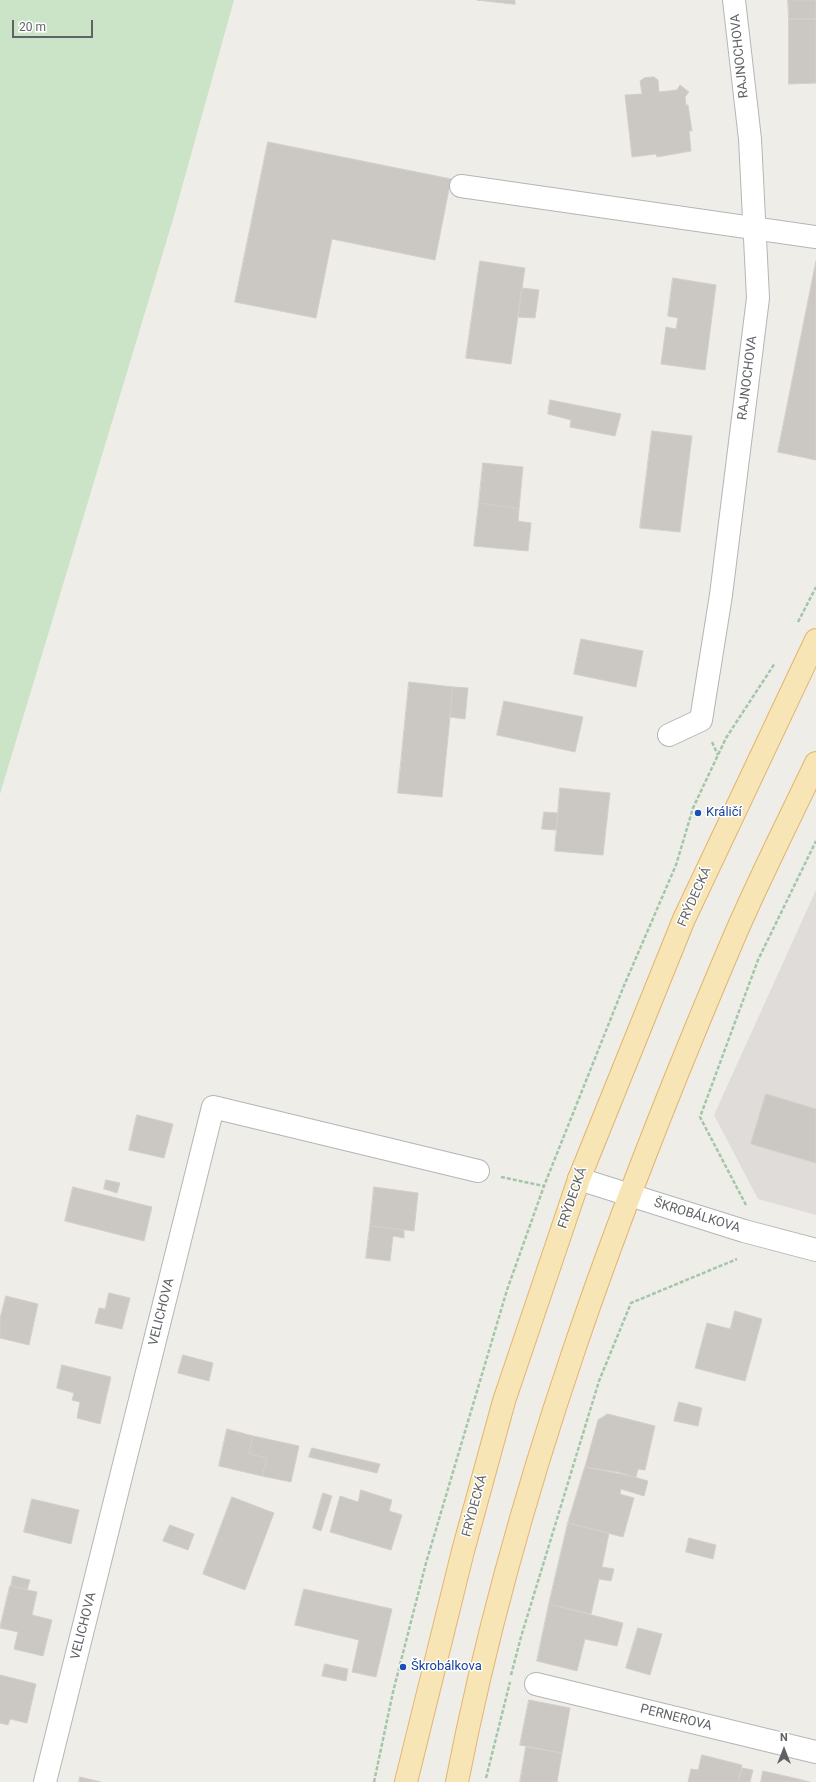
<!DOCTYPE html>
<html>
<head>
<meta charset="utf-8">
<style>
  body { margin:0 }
  #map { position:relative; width:816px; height:1782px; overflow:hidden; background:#efede8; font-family:Roboto,sans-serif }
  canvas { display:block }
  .north { position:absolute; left:764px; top:1730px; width:40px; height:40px; -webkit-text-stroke:3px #fff; paint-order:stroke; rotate:0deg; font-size:11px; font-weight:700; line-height:16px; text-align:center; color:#5f6366 }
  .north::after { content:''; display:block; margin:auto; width:14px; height:18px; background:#5f6366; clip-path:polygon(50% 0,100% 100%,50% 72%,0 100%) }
  .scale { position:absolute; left:12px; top:20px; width:81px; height:18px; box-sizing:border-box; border:2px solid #5f6366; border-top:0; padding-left:5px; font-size:12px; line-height:14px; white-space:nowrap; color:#5f6366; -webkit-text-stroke:3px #fff; paint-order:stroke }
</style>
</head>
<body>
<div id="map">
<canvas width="816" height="1782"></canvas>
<div class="north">N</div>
<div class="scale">20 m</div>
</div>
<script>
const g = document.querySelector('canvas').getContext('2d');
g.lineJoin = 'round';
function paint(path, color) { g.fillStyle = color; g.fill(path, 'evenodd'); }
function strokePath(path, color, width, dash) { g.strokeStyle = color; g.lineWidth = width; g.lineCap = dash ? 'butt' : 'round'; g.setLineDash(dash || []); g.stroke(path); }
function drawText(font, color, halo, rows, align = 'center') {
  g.font = font + ' Roboto,sans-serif'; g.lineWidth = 3; g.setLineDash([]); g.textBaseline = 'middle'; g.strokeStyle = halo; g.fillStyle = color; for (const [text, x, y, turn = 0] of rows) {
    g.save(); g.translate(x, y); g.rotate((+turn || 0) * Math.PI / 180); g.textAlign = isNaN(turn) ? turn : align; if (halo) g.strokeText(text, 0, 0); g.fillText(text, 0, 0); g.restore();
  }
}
paint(new Path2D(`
  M816,890V1215L758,1199L714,1115Z`), '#dfdcda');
paint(new Path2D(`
  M0,0H234L174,216L0,794Z`), '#cbe4c7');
const building = new Path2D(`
  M477,0H515V4Z
  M788,0H816V19H789Z
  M789,19H816V83L789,84Z
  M654,77L658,80L659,92L677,90L680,85L689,92L685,97L686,105H688L692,131H689L691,151L657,157L656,154L632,157L625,95L642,94L640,81L644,78Z
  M268,142L451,179L435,260L332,239L316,318L235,302Z
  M480,261L525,268L511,364L466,358Z
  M816,261V460L778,452Z
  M673,278L716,285L705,370L661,364L666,327L676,329L678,318L668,316Z
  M522,288L539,290L535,318L518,317Z
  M550,400L621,414L615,436L570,427L571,420L548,414Z
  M652,431L692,436L680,532L640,528Z
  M483,463L523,467L519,509L479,503Z
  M479,503L519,509L518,521L531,523L528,551L474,546Z
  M581,639L643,651L636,687L574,674Z
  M409,682L453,687L442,797L398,793Z
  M453,687L468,688L465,719L450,717Z
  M504,701L583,717L575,752L497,735Z
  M560,788L610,793L603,855L555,851Z
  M544,812L558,813L556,830L542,829Z
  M766,1094L816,1109V1163L751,1144Z
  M137,1115L173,1124L164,1158L129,1150Z
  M106,1180L120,1183L117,1193L104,1189Z
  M73,1187L152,1207L144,1241L65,1221Z
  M374,1187L418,1193L414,1231L370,1226Z
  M370,1226L404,1230V1238L393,1236L390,1261L366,1258Z
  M109,1293L130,1298L122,1329L95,1323L99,1308L105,1309Z
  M6,1296L38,1304L29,1345L0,1338V1319Z
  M735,1311L762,1319L745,1381L695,1368L707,1323L730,1329Z
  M183,1355L213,1363L209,1381L178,1373Z
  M62,1365L111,1377L100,1424L77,1418L80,1402L72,1400L74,1393L57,1388Z
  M679,1402L702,1408L698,1426L674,1421Z
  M608,1414L655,1426L645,1470L638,1469L636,1477L585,1467L598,1420Z
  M227,1429L253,1436L249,1454L267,1458L262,1476L219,1466Z
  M253,1436L299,1446L291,1482L262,1476L267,1458L249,1454Z
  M312,1448L380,1464L377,1473L309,1457Z
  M585,1467L618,1472L648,1481L644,1496L621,1489L620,1494L634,1498L623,1537L568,1523Z
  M361,1490L392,1500L389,1511L402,1515L391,1550L330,1532L340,1496L358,1502Z
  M323,1493L332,1496L321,1531L313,1528Z
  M232,1497L274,1513L245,1590L203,1574Z
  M32,1499L79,1510L71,1544L24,1532Z
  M568,1523L609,1533L602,1567L614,1569L611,1581L599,1579L591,1614L549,1604Z
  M170,1525L194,1534L188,1550L163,1541Z
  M689,1538L716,1545L713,1559L686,1552Z
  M13,1576L30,1580L27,1590L11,1586Z
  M10,1586L37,1592L32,1615L52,1620L43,1656L14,1649L18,1632L0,1628Z
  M304,1589L392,1609L376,1677L352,1672L359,1640L295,1625Z
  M549,1604L623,1623L617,1646L585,1639L577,1671L537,1661Z
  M638,1628L662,1634L650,1675L626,1668Z
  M325,1664L348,1669L346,1681L322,1676Z
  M0,1675L36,1684L27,1723L10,1719L8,1725L0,1723Z
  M529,1700L570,1708L562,1753L520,1745Z
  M526,1747L562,1753L557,1782H520Z
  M702,1755L742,1765L738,1782H688L691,1769L698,1770Z
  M742,1768L753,1770L750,1782H738Z
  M763,1771L794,1778L810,1782H761Z
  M80,1777L101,1782H79Z`);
paint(building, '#cbc8c4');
strokePath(building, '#d4cec7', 1);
const minor = new Path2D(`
  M461,186L816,237
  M669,735L701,720L721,595L758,298L750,139L734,0
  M579,1179L744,1231L816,1250
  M536,1684L816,1752
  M45,1782L213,1107L478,1171`);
const major = new Path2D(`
  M406,1782L463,1551L504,1401L579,1179L684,919L816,640
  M457,1782C514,1489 618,1209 735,935C760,877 789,820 816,763`);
strokePath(minor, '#b3b5b8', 24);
strokePath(major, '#e3b46d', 24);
strokePath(new Path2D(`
  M798,622L816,587
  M712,742L718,755
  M501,1177L544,1186
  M746,1205L700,1117L758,960L816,841
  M511,1675L521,1637L599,1381L631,1303L737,1259
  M486,1778L510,1682
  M374,1782L393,1692L426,1563L507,1290L544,1186L623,988L676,865L693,808L726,738L775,663`), '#a3c6a9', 2.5, [4, 2]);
strokePath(minor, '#fff', 22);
strokePath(major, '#f7e5b6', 22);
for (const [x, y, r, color] of [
  [698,813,4,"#1a4fb4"],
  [403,1667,4,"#1a4fb4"]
]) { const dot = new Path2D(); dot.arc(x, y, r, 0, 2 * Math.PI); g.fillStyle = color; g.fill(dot); strokePath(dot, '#fff', 1.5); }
drawText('13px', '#5f6366', '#fff', [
  ["RAJNOCHOVA",740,56,-96],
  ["RAJNOCHOVA",748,378,-83],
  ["FRÝDECKÁ",695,897,-66],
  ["FRÝDECKÁ",573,1198,-71],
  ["ŠKROBÁLKOVA",697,1216,17],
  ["VELICHOVA",162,1312,-76],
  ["FRÝDECKÁ",475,1506,-75],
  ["VELICHOVA",84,1626,-76],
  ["PERNEROVA",676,1718,14]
]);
drawText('13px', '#164399', '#fff', [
  ["Králičí",706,813],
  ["Škrobálkova",411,1667]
], 'left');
</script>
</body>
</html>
